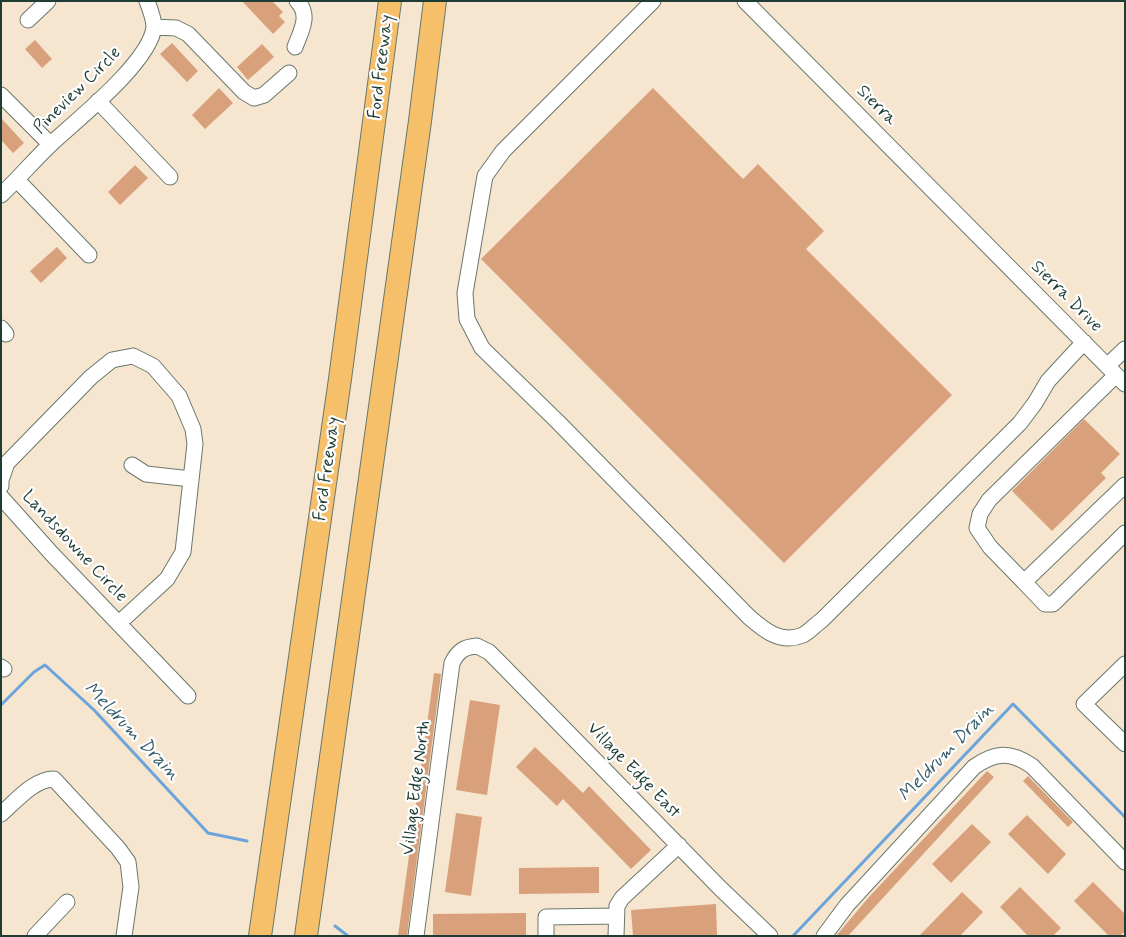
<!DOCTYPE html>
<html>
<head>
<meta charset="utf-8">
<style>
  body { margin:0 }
  #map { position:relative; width:1126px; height:937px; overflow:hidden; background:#f6e6d0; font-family:Mynerve,sans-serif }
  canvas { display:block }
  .frame { position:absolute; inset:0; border:2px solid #1f3d34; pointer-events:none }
</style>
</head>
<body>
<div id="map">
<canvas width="1126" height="937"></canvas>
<div class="frame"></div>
</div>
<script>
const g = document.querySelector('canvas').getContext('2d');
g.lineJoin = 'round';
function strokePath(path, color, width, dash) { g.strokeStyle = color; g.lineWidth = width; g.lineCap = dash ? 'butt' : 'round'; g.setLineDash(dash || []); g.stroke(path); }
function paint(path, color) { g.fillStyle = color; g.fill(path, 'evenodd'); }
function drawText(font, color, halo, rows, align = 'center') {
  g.font = font + ' Mynerve,sans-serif'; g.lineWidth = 4.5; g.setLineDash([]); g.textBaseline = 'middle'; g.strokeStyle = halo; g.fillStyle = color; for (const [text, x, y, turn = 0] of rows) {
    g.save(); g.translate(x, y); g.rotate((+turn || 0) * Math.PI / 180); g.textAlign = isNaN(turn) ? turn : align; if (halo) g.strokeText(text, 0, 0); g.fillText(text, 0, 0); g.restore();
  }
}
strokePath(new Path2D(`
  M1,705L34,672L45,665L94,710L208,833L247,841
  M335,926L348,936
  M793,936L1013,704L1125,817`), '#6ba4da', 3);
paint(new Path2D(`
  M242,1H272L283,12L279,16L285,22L273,34Z
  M35,40L52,59L42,68L25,49Z
  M172,43L198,71L187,82L160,54Z
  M262,44L274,57L248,80L237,67Z
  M219,88L233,103L205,129L192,115Z
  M653,88L743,179L758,164L824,231L806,249L952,395L784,563L481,259Z
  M1,118L24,143L13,153L1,140Z
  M135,165L148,178L120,205L108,192Z
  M57,247L67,258L41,283L30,271Z
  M1084,419L1120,454L1101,473L1106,478L1052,531L1012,491Z
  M434,673L441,674L407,936H398Z
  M470,700L500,705L487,795L456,790Z
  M535,747L583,793L589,786L651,850L631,869L563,799L557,806L516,767Z
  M987,771L994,777L848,936H836L869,897Z
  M1028,776L1073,822L1068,827L1023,781Z
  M456,813L482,817L471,896L445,892Z
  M1027,815L1066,854L1048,874L1008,834Z
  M972,824L991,842L951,883L932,864Z
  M599,867V893L519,894V868Z
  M1093,882L1125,914V931L1120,936H1109L1074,901Z
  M1020,887L1061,928L1053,936H1028L1000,907Z
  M962,892L983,912L960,936H919Z
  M716,904L717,935L633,936L631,910Z
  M526,913V936H433V914Z`), '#d9a07c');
const minor = new Path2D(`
  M653,1L503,151L485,176L465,293L467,319L482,348L558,422L749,617C765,631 781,644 803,635C809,632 816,624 822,620L1020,423L1035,403L1048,381L1084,342
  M745,1L1125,384
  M28,20L48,1
  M154,27L176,28L188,34L244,92L254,98L264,95L289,73
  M295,47C301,31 311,15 297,1
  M1,95L50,144
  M98,101L170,177
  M17,180L89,255
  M1,195C19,178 34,160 52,143C78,119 150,62 154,27C154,19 150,9 147,1
  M1,328L6,334
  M1107,366L1125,349
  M1116,375L989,500L980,514L977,528L990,547L1024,582L1125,485
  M132,465L146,474L191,479
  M1,486V480L7,463L91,377L112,360L133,356L153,366L179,396L193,429L195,444L183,552L167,579L119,623
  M1,497L52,554L188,696
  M1024,582L1045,604H1053L1125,533
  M1125,664L1084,704L1125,744
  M1,667L4,669
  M1,814C16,801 34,779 54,779L118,848L128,862L131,887L124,936
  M35,936L67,902
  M416,936L452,663C458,651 464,647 477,646L489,652L501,664L720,888L770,936
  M546,936V917L616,916
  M616,936L617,906L622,898L679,845
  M824,936L847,905L974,767C995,752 1010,751 1032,766L1125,862`);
const highway = new Path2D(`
  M260,936L340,379L390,1
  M306,936L420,121L435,1`);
strokePath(minor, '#6a786b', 17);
strokePath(highway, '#6a786b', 24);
strokePath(minor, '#fff', 15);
strokePath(highway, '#f6c06b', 22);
drawText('18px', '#1f3d34', '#fff', [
  ["Ford Freeway",382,67,-83],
  ["Pineview Circle",78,91,-45],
  ["Sierra",876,106,45],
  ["Sierra Drive",1066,297,45],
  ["Ford Freeway",328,469,-82],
  ["Landsdowne Circle",74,547,47],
  ["Village Edge East",633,771,46],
  ["Village Edge North",417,788,-83]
]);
drawText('italic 19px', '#3a616e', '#fff', [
  ["Meldrum Drain",131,732,46],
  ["Meldrum Drain",947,753,-46]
]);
</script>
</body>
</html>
